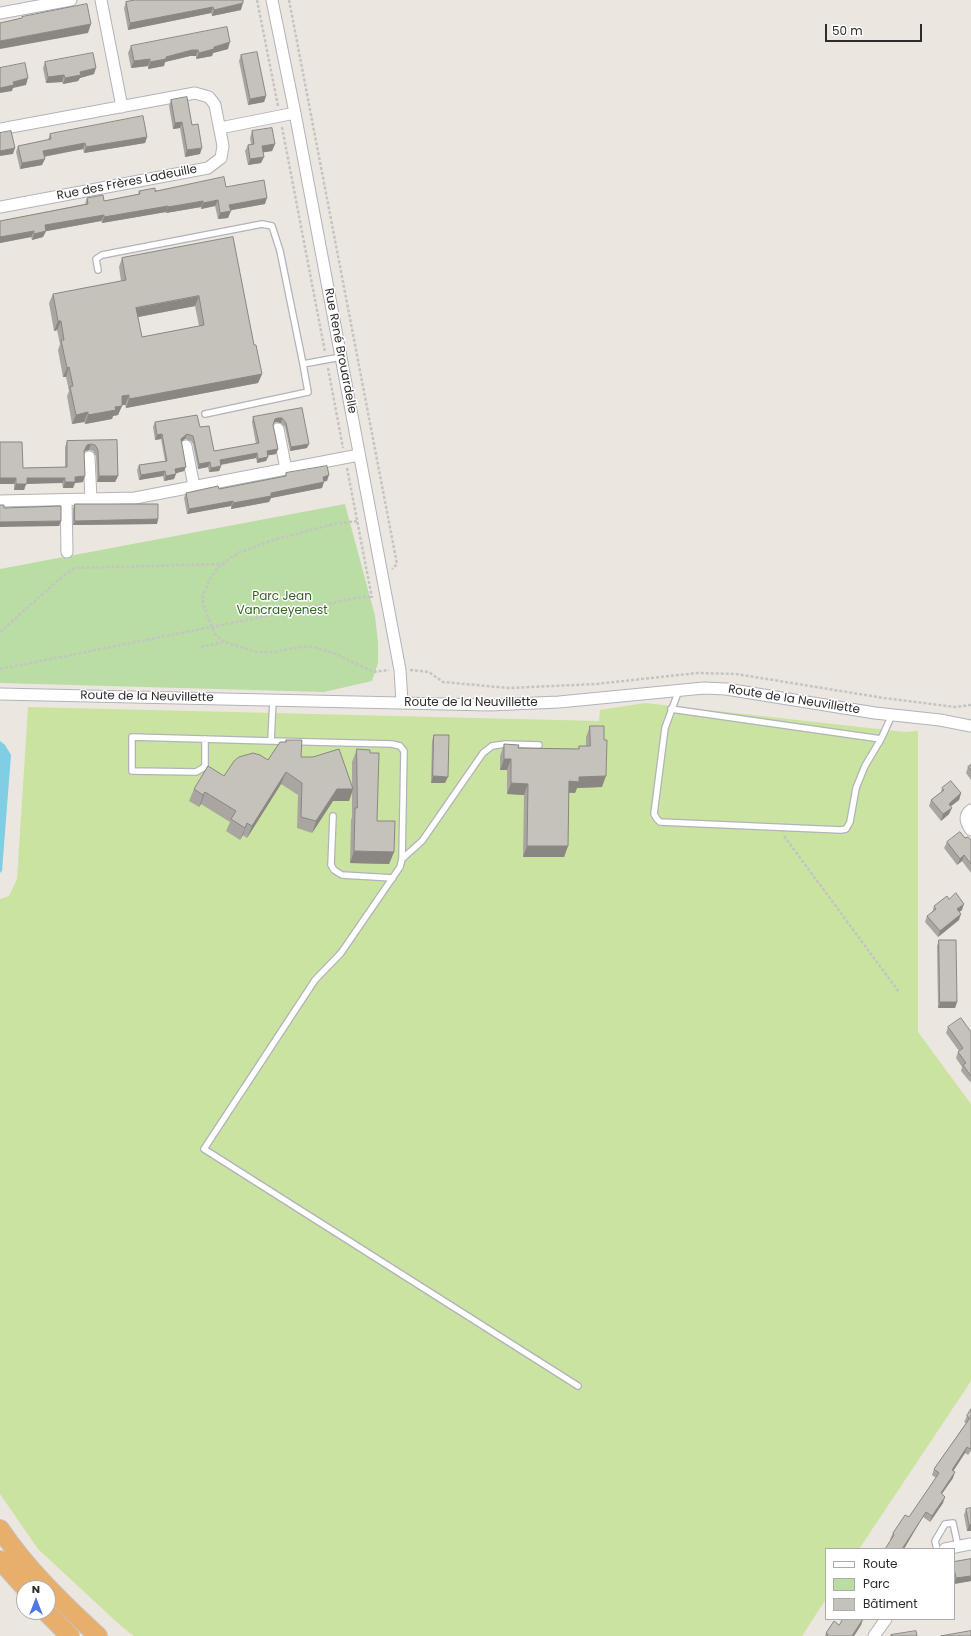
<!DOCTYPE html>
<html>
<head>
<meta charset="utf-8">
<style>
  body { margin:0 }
  #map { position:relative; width:971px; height:1636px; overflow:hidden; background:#ece6e0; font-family:Poppins,sans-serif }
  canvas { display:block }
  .legend { position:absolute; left:825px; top:1548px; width:130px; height:72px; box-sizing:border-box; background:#fff; border:1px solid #ababab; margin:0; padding:5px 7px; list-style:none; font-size:12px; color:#2c2c2c }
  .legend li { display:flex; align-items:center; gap:8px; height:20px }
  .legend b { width:20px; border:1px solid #ababab }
  .north { position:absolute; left:16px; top:1580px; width:40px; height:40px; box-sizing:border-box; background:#fff; border:1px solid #ababab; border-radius:50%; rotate:0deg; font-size:11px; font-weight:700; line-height:16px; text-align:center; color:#2c2c2c }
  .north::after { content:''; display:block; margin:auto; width:14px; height:18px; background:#5176e8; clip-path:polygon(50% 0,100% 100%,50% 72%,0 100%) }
  .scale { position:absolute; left:825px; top:24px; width:97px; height:18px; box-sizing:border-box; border:2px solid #2c2c2c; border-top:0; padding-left:5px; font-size:12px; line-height:14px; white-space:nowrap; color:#2c2c2c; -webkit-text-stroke:3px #fff; paint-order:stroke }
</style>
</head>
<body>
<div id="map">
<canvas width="971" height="1636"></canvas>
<ul class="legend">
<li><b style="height:5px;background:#fff"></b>Route</li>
<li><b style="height:11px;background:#badda3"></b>Parc</li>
<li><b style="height:11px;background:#c5c1bb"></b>Bâtiment</li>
</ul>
<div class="north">N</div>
<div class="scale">50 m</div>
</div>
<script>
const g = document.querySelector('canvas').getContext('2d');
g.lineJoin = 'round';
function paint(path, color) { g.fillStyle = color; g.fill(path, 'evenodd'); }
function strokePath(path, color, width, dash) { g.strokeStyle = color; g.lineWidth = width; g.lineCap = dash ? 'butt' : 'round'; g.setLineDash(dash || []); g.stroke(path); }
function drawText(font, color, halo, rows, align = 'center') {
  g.font = font + ' Poppins,sans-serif'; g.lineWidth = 3; g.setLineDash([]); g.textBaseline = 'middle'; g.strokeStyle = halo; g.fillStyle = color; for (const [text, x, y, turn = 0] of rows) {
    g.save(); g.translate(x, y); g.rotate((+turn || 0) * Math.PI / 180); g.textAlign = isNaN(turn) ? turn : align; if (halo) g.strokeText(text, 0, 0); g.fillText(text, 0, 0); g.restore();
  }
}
paint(new Path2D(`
  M345,504L375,616L378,642V663L372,681L324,692L0,683V569Z`), '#badda3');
paint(new Path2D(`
  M645,703L905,732L918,731V1032L971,1104V1381L859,1549H826V1599L802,1636H134L121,1626L38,1549L0,1494V899L9,896L17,879L28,707L599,721L600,710Z`), '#cae3a0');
paint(new Path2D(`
  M0,741L5,745L11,755L2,871L0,873Z`), '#7fcee3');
const service = new Path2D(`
  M98,270L96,259L102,255L262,224L272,226L280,251L303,364L341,357
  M205,414L308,392L303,364
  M679,690L665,728L654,814L657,819L660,822L841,830L846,829L850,822L856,788L865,766L881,739L892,715
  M671,709L881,739
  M205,739V765L203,768L196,772L132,771V737L271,741L273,700
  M271,741L392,744L400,746L404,751L402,859L400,867L341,953L315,980L204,1149L578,1386
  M333,816L331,865L334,870L342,875L393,878
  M402,859L422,841L483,753L492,746L505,744L539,745
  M937,1549L935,1541L945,1524L953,1523L958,1546`);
const minor = new Path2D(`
  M101,0L122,107
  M272,0L295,113L400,670L402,702
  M0,13L71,0
  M220,128L295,113
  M0,129L195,93L209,97L215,105L223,146L221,158L208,168L0,207
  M278,429L286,469
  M186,446L194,486
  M89,457L91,499
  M66,500L67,552
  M0,501L135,498L359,455
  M0,694L489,705L559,702L704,688L726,689L875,713L940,720L971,726
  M971,810C963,816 966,823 971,830
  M945,1549L971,1544
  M874,1636L886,1619`);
const trunk = new Path2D(`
  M0,1529C27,1569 62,1603 98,1636
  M0,1560L25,1588
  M46,1612L70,1636`);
strokePath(service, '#b1b3bb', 8);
strokePath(minor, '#b1b3bb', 13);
strokePath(trunk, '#c4c4c4', 20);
strokePath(new Path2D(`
  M257,0L278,106
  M289,0L397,564L392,569
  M282,127L325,352
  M328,368L343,448
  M347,468L372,598
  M357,521L334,524L273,540L240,552L230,558L218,568L211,577L203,595V604L215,634L224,642L257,652H275L300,647H313L334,653L373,672L389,670
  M0,632L64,575L75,568L222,564
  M201,647L223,642
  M0,669L367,596L372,598
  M410,670L429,672L443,682L509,688L596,684L697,673L736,674L884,698L955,707L971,705
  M784,836L899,992`), '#c4c4c4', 2.5, [3, 2]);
strokePath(service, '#fff', 5.5);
strokePath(minor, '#fff', 11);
strokePath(trunk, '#e8ae6c', 18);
paint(new Path2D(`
  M135,0L241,10L212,16L211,13L128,30L124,8L126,2Z
  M131,46L228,49L213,53L212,56L196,59V56H190L165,62L164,66L148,69V66L131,68L128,53Z
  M241,55L266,96L264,102L248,105L239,61Z
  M45,62L94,74L80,78L78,81L63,84L62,82L46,83L43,68Z
  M171,100L200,154L185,157L180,128L173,129L169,106Z
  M252,131L275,144L272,151L263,152L261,163L248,165L245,151L248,145L251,144L250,138Z
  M50,134L147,137L145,143L84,153L83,149L44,157L42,165L20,169L16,152L18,146L48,140Z
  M226,187L265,204L230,210L228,218L218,219L215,206L201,209V207L166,213V212L102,223L101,221L46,231L43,237L32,240L31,237L0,243V221L85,204L87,198L104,201L138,194L139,191Z
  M233,237L254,345L262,374L258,383L126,408L125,405H122L118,415L113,416L112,419L85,424L84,422L72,424L67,396L69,391L66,377H63L58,350L60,344L57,330L54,331L49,303L53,294L121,281L119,267L122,258ZM195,306L199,326L142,337L138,317Z
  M302,408L307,448L290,451L285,427L281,423L276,422L273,424V425L278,449L276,454L268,455V457L266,461L257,463L256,458L221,465V466L219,471L209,472L208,467L198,469L193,444L191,441L185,439L181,442L184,471L176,473L174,479L164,481L163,476L139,480L137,470L139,465L165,461L161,439L155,440L153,427L155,422L200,427L214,451L256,444L252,422L253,417Z
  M117,440L118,476L115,482H97L96,456L93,451L89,450L85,451L84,453L83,482L75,483L73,488H63L62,483H43L26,484L24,490H14V484H0L23,468L65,467V447L67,441Z
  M286,473L327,481H324L322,488L271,498L269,502L231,509V506L187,514L184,498L186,493L219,489L285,477Z
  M75,504L158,519L157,524L73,525V508Z
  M590,726L602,787L577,788L575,793H569L568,846L564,857H523L524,795L507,794V770H500V756L504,744L518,748L578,749L579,746H586V737Z
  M434,735L445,783H431L432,741Z
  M286,740L301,757L352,785V762L357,749L370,753L377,821L394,852L389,864L350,863L351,820L352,817V793L349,801H333L312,833L297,828L298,795L281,784L247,838L243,835L240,840L226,831L230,822L201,804L199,807L189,801L194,789L224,776L268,760L286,742Z
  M971,765V780L966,773L968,767Z
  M942,788L961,793L959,800L951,806L949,814L941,821L929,806L931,800L941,792Z
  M965,838L971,840V873L962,861L957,865L944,848L947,842Z
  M949,899L962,910L959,912V920L938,937L925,922L927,916L932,913L934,906Z
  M939,940L957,1002L955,1008H938L937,946Z
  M948,1027L971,1032V1081L970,1082L961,1071L962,1067L956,1058L958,1052L959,1051L946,1033Z
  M971,1409V1451L968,1455L965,1453L953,1471V1478L942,1494L943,1503L930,1522L923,1517L891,1540L890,1539L893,1533L909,1517L936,1478L932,1475L934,1469L966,1423L964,1422L967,1416Z
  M966,1509L971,1531H967L964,1515Z
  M971,1559V1581L954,1584V1562Z
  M863,1619L861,1625L854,1636H825L826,1633L839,1625Z`), '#a9a6a1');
paint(new Path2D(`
  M243,3L241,10L212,16L214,10Z
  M213,7L211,13L128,30L130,23Z
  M91,24L88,33L0,49V41Z
  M230,42L228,49L213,53L212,56L196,59L199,53L214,47Z
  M192,50H198L196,56H190L165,62L164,66L148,69L150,62L166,57Z
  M150,59L148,66L131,68L134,61Z
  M96,68L94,74L80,78L78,81L63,84L65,78L80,72Z
  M64,75L62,82L46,83L48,77Z
  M28,78L26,85L13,88L12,91L0,93V88L13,82Z
  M266,96L264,102L248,105L250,99Z
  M182,122L180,128L173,129L175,123Z
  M147,137L145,143L84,153L86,147Z
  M85,143L83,149L41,157L43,151Z
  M275,144L272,151L260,153L262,146Z
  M15,148L13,154L0,156V151Z
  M202,148L200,154L185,157L187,150Z
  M264,157L261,163L248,165L250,159Z
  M45,159L42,165L20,169L22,163Z
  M267,198L265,204L227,211L229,205Z
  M218,200L215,206L201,209L203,203Z
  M203,201L201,207L166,213L168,207Z
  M168,206L166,212L102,223L104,217Z
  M231,211L228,218L218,219L220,213Z
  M104,215L101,221L42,232L45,225Z
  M34,231L31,237L0,243V237Z
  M46,231L43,237L32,240L34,234Z
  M199,296L195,306L133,318L136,308Z
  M58,321H61L57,330L54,331Z
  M69,367L66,377H63L67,368Z
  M262,374L258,383L126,408L129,399Z
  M129,395L125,405H118L122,396Z
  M122,406L118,415L113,416L112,419L85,424L88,415L115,407Z
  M88,412L84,422L72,424L76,415Z
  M278,418H282L281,423L276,422L273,424L275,419Z
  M162,434L161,439L155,440L157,435Z
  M187,434L185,439L179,444L181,439Z
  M91,444L89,450L85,451L82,457L87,445Z
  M309,444L307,448L290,451L291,447Z
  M278,449L276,454L265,456L267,451Z
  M257,453L256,458L218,465L220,460Z
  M268,457L266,461L257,463L258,459Z
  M210,462L208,467L198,469L199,464Z
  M221,466L219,471L209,472L211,468Z
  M186,467L184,471L173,474L175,469Z
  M165,471L163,476L139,480L141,475Z
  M176,474L174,479L164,481L166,476Z
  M329,475L327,481L321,482L323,477Z
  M85,476L83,482L75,483L73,488H63L65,482L75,477Z
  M99,476H118L115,482H97Z
  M0,478H16L14,484H0Z
  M27,478H65L62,483L26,484L24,490H14L16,484Z
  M324,482L322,488L271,498L269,502L231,509L233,503L271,493Z
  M233,501L231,506L187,514L189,509Z
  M158,519L157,524L73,525L75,521Z
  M61,521L59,526L0,527V522Z
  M504,759H511L507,770H500Z
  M286,772L281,784L247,838L252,826Z
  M433,776L448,777L445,783H431Z
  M606,776L602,787L577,788L575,793L565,792L569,781L579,777Z
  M511,783L528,784L524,795L507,794Z
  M337,789H353L349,801H333L312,833L316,821Z
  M205,792L201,804L199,807L203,795Z
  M961,793L959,800L946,810L949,804Z
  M952,808L949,814L941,821L943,814Z
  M247,823L243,835L240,840L245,828Z
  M527,846H568L564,857H523Z
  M354,851L394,852L389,864L350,863Z
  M964,855L962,861L957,865L960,859Z
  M964,904L962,910L955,915L957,909Z
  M961,914L959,920L938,937L940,931Z
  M940,1002H957L955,1008H938Z
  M967,1447L965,1453L950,1476L952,1470Z
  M955,1472L953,1478L938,1499L941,1493Z
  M945,1497L943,1503L930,1522L932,1516Z
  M926,1512L923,1517L904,1549H902Z
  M969,1525H971V1531H967Z
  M971,1576V1581L954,1584L956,1578Z
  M863,1619L861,1625L854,1636H852Z`), '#8a8783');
const building = new Path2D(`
  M135,0H243V3L214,10L213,7L130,23L126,2Z
  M87,4L91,24L0,41V23L22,18V17Z
  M227,27L230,42L214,47V49L199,53L198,50H192L166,57V59L150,62V59L134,61L131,46Z
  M257,52L266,96L250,99L241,55Z
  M93,53L96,68L80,72L81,75L65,78L64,75L48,77L45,62Z
  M25,63L28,78L13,82L14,85L0,88V68Z
  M187,97L192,125L198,124L202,148L187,150L182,122L175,123L171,100Z
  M143,116L147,137L86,147L85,143L43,151L45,159L22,163L18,146L51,139L50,134Z
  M272,128L275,144L262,146L264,157L250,159L248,145L254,144L252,131Z
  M11,131L15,148L0,151V133Z
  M224,177L226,187L264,180L267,198L229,205L231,211L220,213L218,200L203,203V201L168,207V206L104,217V215L45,225L46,231L34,234V231L0,237V221L88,204L87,198L103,195L104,201L140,194L139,191L155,188V191Z
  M233,237L254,345H256L262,374L129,399V395L122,396V406L115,407L116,410L88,415V412L76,415L70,387L73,386L69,367L67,368L61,340H64L61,321H58L53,294L126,280L122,258ZM199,296L204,325L142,337L136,308Z
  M302,408L309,444L291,447L286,423L282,418H278L275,419L273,425L278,449L267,451L268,457L258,459L257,453L220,460L221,466L211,468L210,462L199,464L194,440L193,436L187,434L181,439L186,467L175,469L176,474L166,476L165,471L141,475L139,465L167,461L162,434L157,435L155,422L197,415L200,427L209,426L214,451L259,443L253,417Z
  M117,440L118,476H99L98,450L95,445L91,444L87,445L84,451L85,476L75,477V482H65V478H27V484H16V478H0V442H22L23,468L67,467V441Z
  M327,466L329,475L323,477L324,482L271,493V496L233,503V501L189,509L186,493L218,486L219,489L286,476V473Z
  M75,504H158V519L75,521Z
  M0,505H4V508L61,506V521L0,522Z
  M590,726H604V740H607L606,776L579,777V782L569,781L568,846H527L528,784L511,783V759H504V744L519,745L518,748L579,749V746H590Z
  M434,735H449L448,777L433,776Z
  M286,740H302L301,757H313L339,749L353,789H337L316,821L301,817L302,783L286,772L252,826L247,823L245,828L231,819L236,811L205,792L203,795L194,789L208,766L224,776L234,761L239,757L253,753L260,755L268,760L280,742H286Z
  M357,749L370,750V753H379L377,821H395L394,852L354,851L355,808H357Z
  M971,765V771L968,767Z
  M951,781L961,793L949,804L952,808L943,814L931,800L944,790L942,788Z
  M960,832L965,838L968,837L971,840V864L964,855L960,859L947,842Z
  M956,893L964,904L957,909L961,914L940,931L927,916L936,909L934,906L947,896L949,899Z
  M939,940H956L957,1002H940Z
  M961,1018L971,1032V1076L963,1065L966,1063L958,1052L963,1048L948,1027Z
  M971,1409V1448L970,1449L967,1447L952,1470L955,1472L941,1493L945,1497L932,1516L926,1512L902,1549H885L894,1535L893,1533L905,1515L909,1517L939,1473L934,1469L970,1418L967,1416Z
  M971,1508V1525H969L966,1509Z
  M971,1559V1576L956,1578L954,1568V1562Z
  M843,1619H863L852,1636H827L828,1634L826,1633L834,1621L839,1625Z
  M916,1631L917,1636H891V1635Z
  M971,1631V1636H941Z`);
paint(building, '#c5c1bb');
strokePath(building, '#8a8783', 1);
drawText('12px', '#2c2c2c', '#fff', [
  ["Rue des Frères Ladeuille",127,183,-11],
  ["Rue René Brouardelle",340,351,79],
  ["Route de la Neuvillette",147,697,1],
  ["Route de la Neuvillette",794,700,9],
  ["Route de la Neuvillette",471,703]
]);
drawText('12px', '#336322', '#fff', [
  ["Parc Jean",282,597],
  ["Vancraeyenest",282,611]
]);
</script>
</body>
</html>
